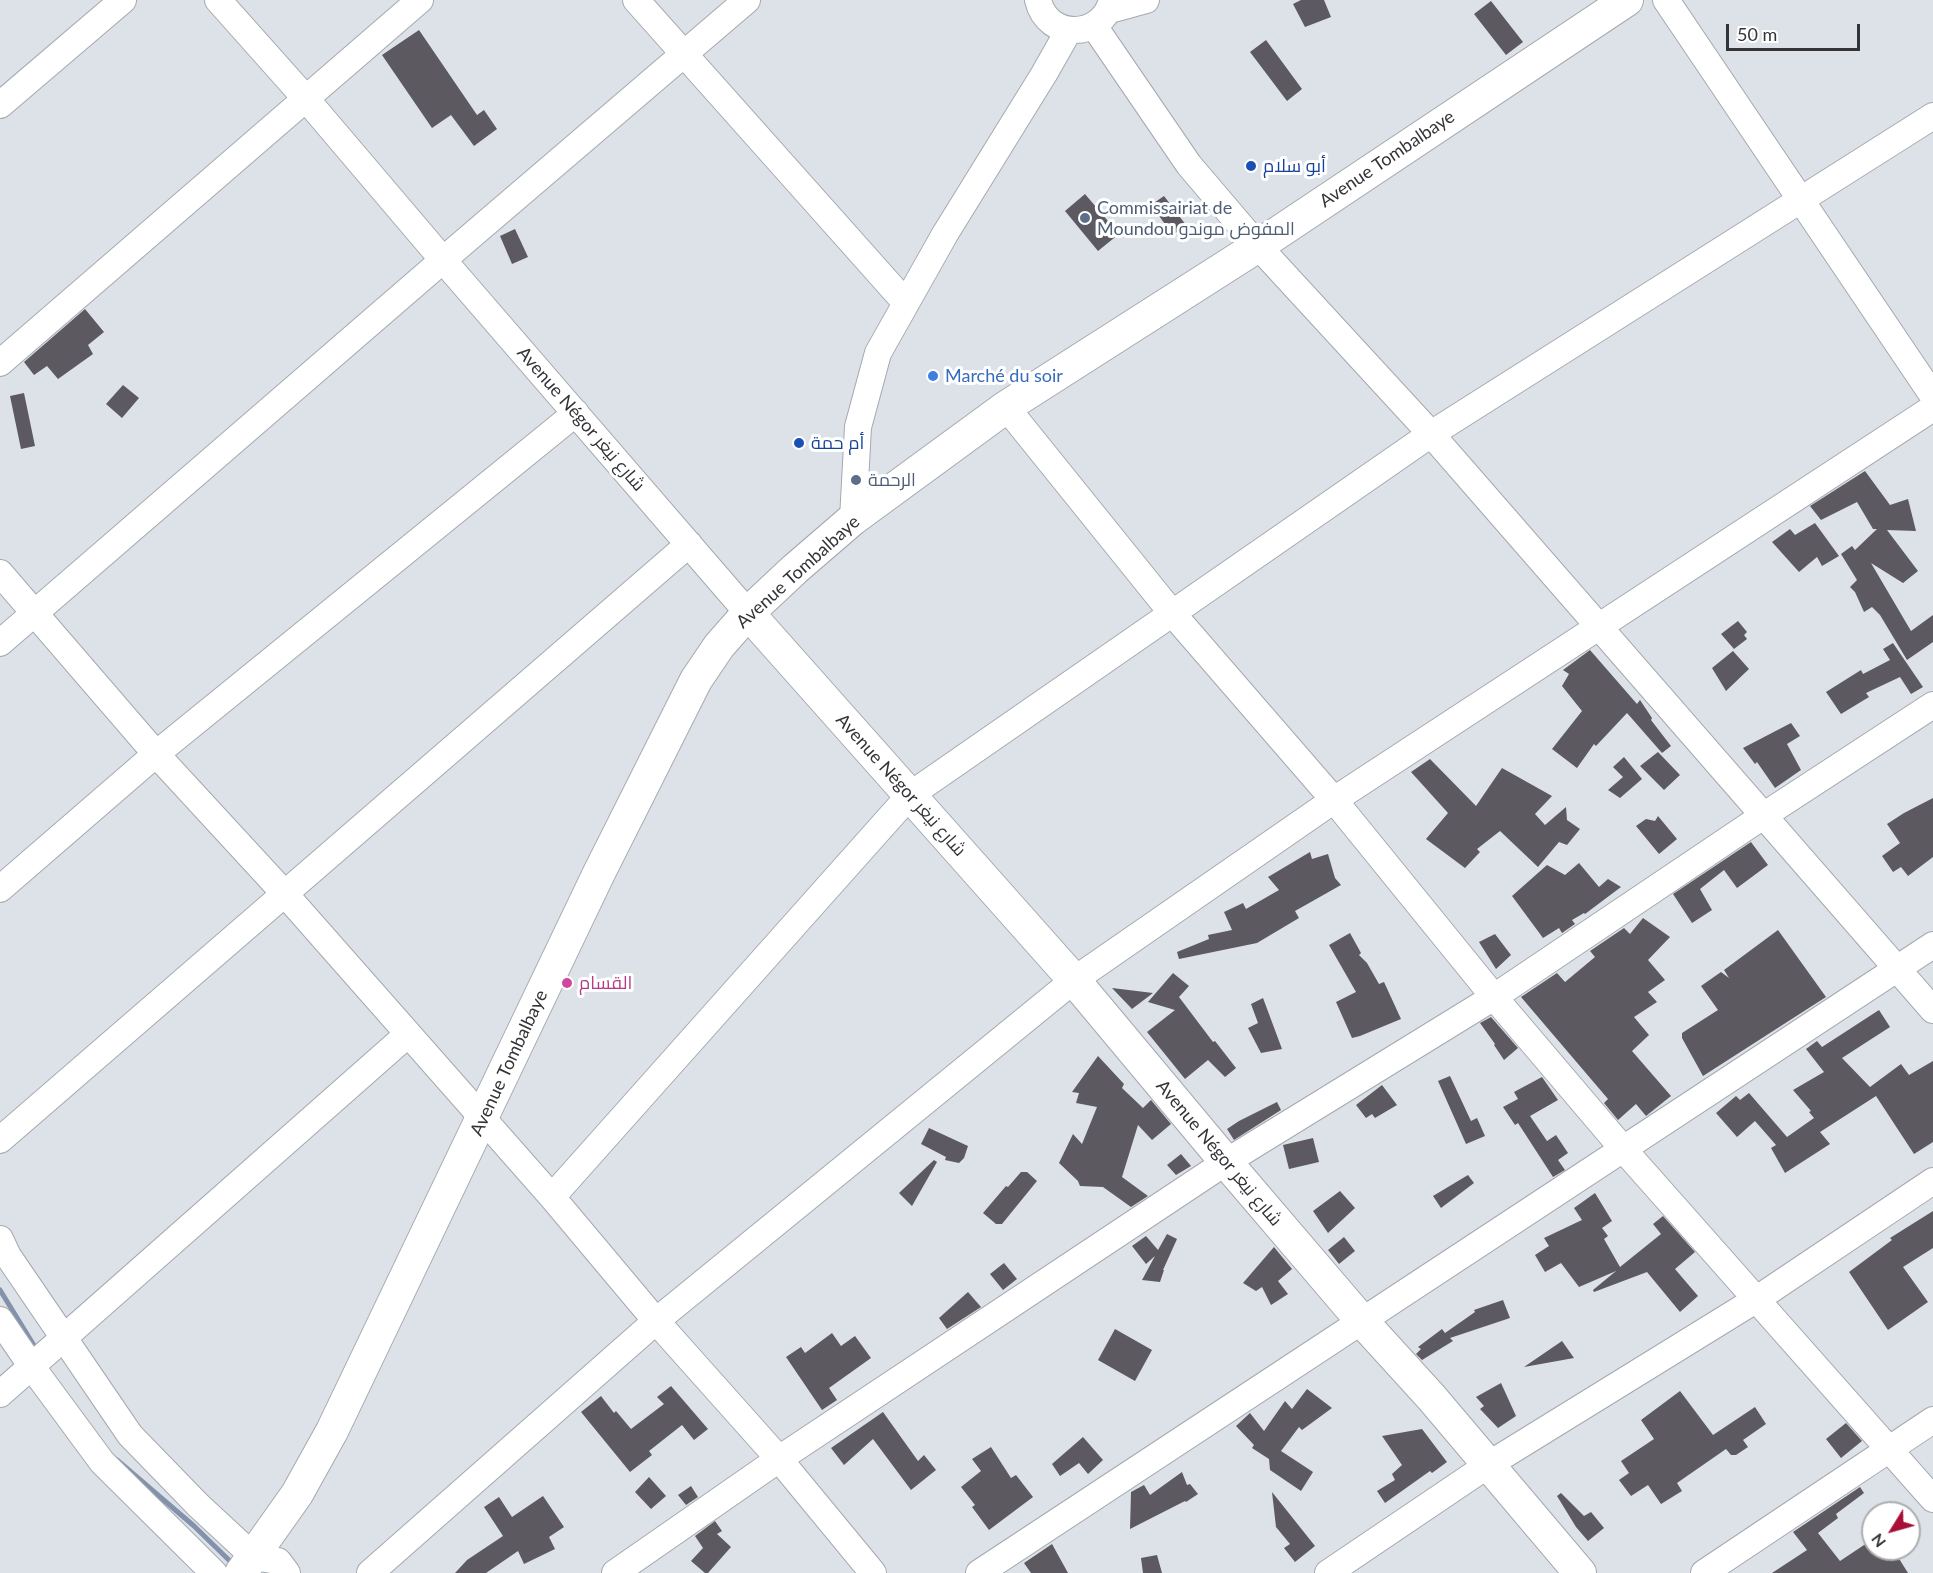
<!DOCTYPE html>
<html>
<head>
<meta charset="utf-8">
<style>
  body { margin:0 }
  #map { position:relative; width:1933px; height:1573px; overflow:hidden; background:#dce2e8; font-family:Lato,sans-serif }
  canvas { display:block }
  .north { position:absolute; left:1861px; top:1501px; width:60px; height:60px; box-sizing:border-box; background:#fff; border:2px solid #adaeaf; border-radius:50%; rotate:233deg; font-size:16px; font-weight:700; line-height:24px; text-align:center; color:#323437 }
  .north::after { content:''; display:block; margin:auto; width:21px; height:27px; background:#a81037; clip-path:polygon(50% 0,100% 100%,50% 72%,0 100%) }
  .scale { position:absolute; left:1726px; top:24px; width:134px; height:27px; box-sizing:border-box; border:3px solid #323437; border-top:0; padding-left:8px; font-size:18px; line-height:21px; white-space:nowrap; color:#323437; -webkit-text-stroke:4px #fff; paint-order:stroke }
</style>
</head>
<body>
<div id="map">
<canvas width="1933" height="1573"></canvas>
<div class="north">N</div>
<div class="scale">50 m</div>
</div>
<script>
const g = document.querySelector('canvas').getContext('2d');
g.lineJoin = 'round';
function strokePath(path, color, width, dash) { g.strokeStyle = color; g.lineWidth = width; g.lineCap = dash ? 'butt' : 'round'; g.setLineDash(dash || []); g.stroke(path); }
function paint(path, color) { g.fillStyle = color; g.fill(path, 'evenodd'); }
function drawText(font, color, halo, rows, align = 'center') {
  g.font = font + ' Lato,Cairo,sans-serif'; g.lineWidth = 6; g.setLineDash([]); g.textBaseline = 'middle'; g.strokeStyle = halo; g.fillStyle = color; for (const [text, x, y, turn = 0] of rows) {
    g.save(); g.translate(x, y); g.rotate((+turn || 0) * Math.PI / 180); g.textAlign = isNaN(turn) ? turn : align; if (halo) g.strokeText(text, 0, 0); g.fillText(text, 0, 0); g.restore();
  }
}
strokePath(new Path2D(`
  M0,1290L38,1352
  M117,1460L194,1526L235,1566`), '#8392aa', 5);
paint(new Path2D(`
  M1301,0H1324L1331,17L1305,27L1293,4Z
  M1491,1L1523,42L1506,55L1474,14Z
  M419,30L477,115L484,110L497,129L474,146L451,115L432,128L382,55Z
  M1266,40L1302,89L1287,101L1250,52Z
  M1085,194L1119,234L1098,251L1065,211Z
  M1164,196L1186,225L1173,235L1151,205Z
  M515,229L528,257L512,264L500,236Z
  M85,309L104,332L88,345L93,354L58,379L47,366L34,375L24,362Z
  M123,385L139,398L122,418L106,404Z
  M24,393L35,446L21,449L10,396Z
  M1865,471L1890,505L1908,499L1916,531L1887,530L1918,571L1903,583L1871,563L1911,631L1933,615V642L1907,660L1880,615L1872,607L1864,612L1855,592L1850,587L1857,580L1841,554L1852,546L1855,550L1877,529H1873L1857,502L1821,520L1810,506Z
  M1815,523L1839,556L1822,566L1817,557L1799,572L1772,542L1790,529L1795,535Z
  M1738,621L1747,632L1744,635L1747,639L1734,649L1721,634Z
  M1893,643L1923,687L1911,694L1900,677L1866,693L1869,697L1841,714L1826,692L1861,670L1863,674L1890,660L1883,649Z
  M1590,650L1637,704L1640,700L1652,718L1651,720L1671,746L1662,753L1627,713L1596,746L1594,744L1577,768L1552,749L1582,711L1562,686L1569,674L1563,670Z
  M1733,651L1749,669L1726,691L1712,668Z
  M1791,723L1800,736L1787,744L1801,770L1775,788L1757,762L1755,764L1743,748Z
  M1658,752L1680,775L1664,790L1640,766Z
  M1624,757L1642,779L1620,798L1608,790L1623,777L1613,767Z
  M1430,759L1476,806L1502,768L1552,796L1535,814L1545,825L1566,807L1567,820L1580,829L1567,845L1559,842L1538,867L1500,831L1477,849L1480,852L1465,868L1426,839L1448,813L1411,772Z
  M1933,798V857L1908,876L1901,867L1893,872L1882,856L1900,843L1887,824L1904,813Z
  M1658,816L1677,839L1659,854L1636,826L1646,819L1655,821Z
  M1751,842L1768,865L1737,888L1724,870L1700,889L1712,910L1692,923L1673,894Z
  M1310,852L1312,859L1328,854L1335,878L1341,885L1295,911L1299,918L1257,943L1179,959L1177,952L1209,939L1208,935L1232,930L1224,912L1243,903L1246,909L1279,890L1268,877Z
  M1579,863L1599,887L1608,879L1621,887L1585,914L1584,913L1572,920L1575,924L1562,933L1559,928L1543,938L1512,896L1547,865L1565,875Z
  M1643,918L1670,937L1648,960L1665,980L1648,992L1657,1002L1634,1017L1649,1035L1632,1051L1671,1096L1646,1116L1636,1104L1618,1120L1604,1103L1608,1099L1521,997L1557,973L1565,982L1595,957L1590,951L1624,928L1630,934Z
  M1778,930L1826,997L1703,1076L1682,1038V1033L1718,1010L1701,986L1721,972L1729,978L1724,970Z
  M1350,933L1361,953L1359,955L1367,963L1379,984L1384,982L1401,1019L1360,1036L1352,1038L1336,1002L1356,992L1329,945Z
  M1495,934L1511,955L1496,969L1479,942Z
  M1173,973L1189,986L1179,997L1213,1042L1215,1041L1236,1068L1225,1077L1208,1060L1185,1079L1147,1032L1175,1010L1148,1002Z
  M1112,988L1153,993L1132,1009Z
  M1263,998L1282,1049L1261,1053L1248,1028L1258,1023L1251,1004Z
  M1879,1010L1890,1027L1842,1058L1870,1087L1901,1064L1909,1075L1933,1061V1142L1914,1154L1876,1096L1820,1132L1830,1144L1785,1173L1771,1148L1776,1145L1755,1121L1737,1137L1716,1113L1736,1096L1740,1100L1749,1093L1787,1137L1814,1118L1809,1112L1811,1111L1793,1090L1824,1072L1806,1049L1817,1041L1822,1047Z
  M1491,1017L1518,1048L1504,1060L1494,1045L1495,1044L1480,1023Z
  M1098,1056L1124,1084L1122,1088L1143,1108L1151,1100L1171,1124L1152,1140L1138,1125L1122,1177L1148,1196L1131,1207L1103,1187L1080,1186L1078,1181L1059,1163L1073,1134L1082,1144L1097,1107L1076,1103L1079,1093L1072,1092Z
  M1450,1076L1471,1121L1477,1118L1485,1136L1466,1144L1438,1081Z
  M1542,1077L1558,1100L1530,1116L1547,1141L1556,1135L1568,1153L1558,1160L1565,1170L1553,1177L1518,1123L1515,1125L1503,1107L1518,1099L1514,1092Z
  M1382,1085L1397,1105L1375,1118L1372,1114L1366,1118L1356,1105Z
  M1277,1102L1281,1110L1234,1140L1227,1129L1239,1121Z
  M929,1128L968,1146L964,1158L959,1163L945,1160L946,1157L921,1144Z
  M1313,1138L1319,1162L1289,1169L1283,1145Z
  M1181,1154L1191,1166L1176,1175L1167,1165Z
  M934,1160L937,1162L912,1206L899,1193Z
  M1021,1172H1027L1037,1181L1002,1224H996L983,1213L1006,1186L1008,1187Z
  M1468,1175L1474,1183L1441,1208L1433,1196Z
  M1340,1191L1355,1208L1328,1233L1313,1211Z
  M1595,1193L1612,1221L1602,1228L1608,1236L1604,1239L1620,1267L1661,1234L1653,1224L1663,1216L1695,1252L1675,1269L1698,1296L1680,1312L1647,1272L1594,1292L1593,1290L1616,1271L1579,1287L1561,1263L1545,1272L1535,1255L1549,1246L1544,1238L1582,1220L1574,1208Z
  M1933,1211V1248L1903,1267L1928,1302L1888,1330L1849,1272L1892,1240L1890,1238Z
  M1167,1234L1177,1239L1163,1270H1164L1160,1282L1142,1280L1155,1256L1146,1264L1132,1246L1146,1236L1158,1250Z
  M1344,1237L1355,1251L1339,1264L1328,1250Z
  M1274,1247L1292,1269L1278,1281L1288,1294L1271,1305L1262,1287L1256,1291L1243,1283Z
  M1004,1263L1017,1279L1003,1290L990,1274Z
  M968,1292L981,1307L947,1329L939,1318Z
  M1503,1300L1510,1318L1450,1338L1453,1341L1422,1360L1416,1354L1421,1349L1418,1347L1442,1329L1445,1333L1475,1312L1474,1310Z
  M1115,1329L1152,1350L1135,1381L1098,1360Z
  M832,1333L841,1346L855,1336L871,1358L829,1388L837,1400L822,1410L786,1357L801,1347L805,1353Z
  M1562,1341L1574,1358L1524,1367Z
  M1501,1383L1516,1416L1498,1428L1480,1409L1484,1406L1476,1397Z
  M671,1386L708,1429L694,1440L682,1425L649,1451L652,1455L630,1472L581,1412L601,1396L614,1413L616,1411L631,1429L664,1404L657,1397Z
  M1307,1389L1332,1408L1302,1430L1299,1427L1281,1451L1313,1472L1301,1491L1270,1470L1269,1459L1252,1448L1254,1445L1236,1426L1250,1413L1264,1431L1285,1401L1292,1409Z
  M1680,1391L1713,1435L1755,1407L1766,1424L1743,1440L1748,1447L1736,1455H1731L1726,1449L1677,1483L1682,1491L1661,1504L1648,1485L1631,1496L1619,1480L1629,1473L1621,1461L1654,1439L1641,1420Z
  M883,1412L918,1461L924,1455L936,1470L911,1490L873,1439L844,1465L831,1448Z
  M1846,1423L1862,1441L1841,1458L1826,1439Z
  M1422,1429L1447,1462L1432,1473L1430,1471L1385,1503L1377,1491L1395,1480L1392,1474L1402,1465L1382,1436Z
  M1083,1437L1103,1460L1088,1474L1079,1463L1060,1476L1052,1464Z
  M991,1447L1011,1478L1016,1475L1033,1497L989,1530L972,1507L975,1505L961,1487L981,1471L972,1459Z
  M1182,1472L1187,1485L1190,1484L1198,1494L1186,1502L1185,1501L1130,1529L1131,1492L1144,1485L1150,1495Z
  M649,1477L666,1496L651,1509L635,1492Z
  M691,1486L698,1497L686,1505L678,1495Z
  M1860,1487L1864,1493L1836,1514L1838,1518L1818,1533L1840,1561L1873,1539V1549H1893L1908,1573H1772L1807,1550L1793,1532Z
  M1272,1492L1315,1546L1295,1562L1284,1548L1290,1544L1276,1527Z
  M1561,1493L1584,1516L1591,1512L1604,1528L1588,1541L1576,1527L1557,1496Z
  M543,1496L564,1527L549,1537L555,1549L524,1564L518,1551L486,1573H455L467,1560L503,1536L484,1507L499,1497L512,1517Z
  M715,1521L722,1531L717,1534L731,1547L708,1573H705L691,1561L703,1548L695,1536Z
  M1052,1544L1068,1573H1031L1024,1563Z
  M1157,1555L1162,1573H1143L1141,1558Z`), '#5c5960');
const minor = new Path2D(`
  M218,0L307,100L443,260L748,613
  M636,0L905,302
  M1038,0C1047,40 1102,40 1112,0
  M1666,0L1933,396
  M1110,10L1146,0
  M1094,26L1189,165L1258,246L1431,434L1933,1010
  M0,105L123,0
  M0,363L420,0
  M1006,407L1172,613L1334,800L1494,997L1624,1150L1933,1499
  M853,519L858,427L878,353L945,234L1044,74L1069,30
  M0,573L156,754L285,894L552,1197L656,1321L779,1459L873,1573
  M0,643L443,260L747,0
  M0,889L156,754L576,413
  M0,1140L689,544
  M552,1197L910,795L1431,434L1933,116
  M0,1239L8,1256L130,1435L198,1505L254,1557L278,1561L287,1573
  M0,1320L32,1367L102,1462L214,1573
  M0,1394L407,1035
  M370,1573L656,1321L1074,980L1334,800L1933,408
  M615,1573L779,1459L1226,1162L1494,997L1763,816L1933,705
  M979,1573L1933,945
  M1328,1573L1488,1465L1757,1299L1933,1181
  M1704,1573L1933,1420`);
const major = new Path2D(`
  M748,613L1074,980L1226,1162L1361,1320L1432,1398L1580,1573
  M241,1573L297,1494L332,1431L599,873L696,680L719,646L748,613L795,569L853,519L1006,407L1258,246L1627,0`);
strokePath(minor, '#a4a9b0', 28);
strokePath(major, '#a4a9b0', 34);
strokePath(minor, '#fff', 26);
strokePath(major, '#fff', 32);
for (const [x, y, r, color] of [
  [1251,166,6,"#1a4fb4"],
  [1085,218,6,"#5c6f8a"],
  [933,376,6,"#3f7fe0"],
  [799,443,6,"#1a4fb4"],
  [856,480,6,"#5c6f8a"],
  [567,983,6,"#d1479c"]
]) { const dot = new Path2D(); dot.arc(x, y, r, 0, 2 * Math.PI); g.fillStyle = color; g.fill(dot); strokePath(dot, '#fff', 2); }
drawText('18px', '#323437', '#fff', [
  ["Avenue Tombalbaye",1387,159,-34],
  ["Avenue Négor شارع نيغر",581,419,49],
  ["Avenue Tombalbaye",798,572,-42],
  ["Avenue Négor شارع نيغر",901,785,48],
  ["Avenue Tombalbaye",509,1063,-65],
  ["Avenue Négor شارع نيغر",1219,1153,50]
]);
drawText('18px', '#164399', '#fff', [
  ["أبو سلام",1263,166],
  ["أم حمة",811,443]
], 'left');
drawText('18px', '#4e5e75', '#fff', [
  ["Commissairiat de",1097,208],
  ["Moundou المفوض موندو",1097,229],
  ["الرحمة",868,480]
], 'left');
drawText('18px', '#366cbe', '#fff', [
  ["Marché du soir",945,376]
], 'left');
drawText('18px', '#b23c85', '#fff', [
  ["القسام",579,983]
], 'left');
</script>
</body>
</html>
